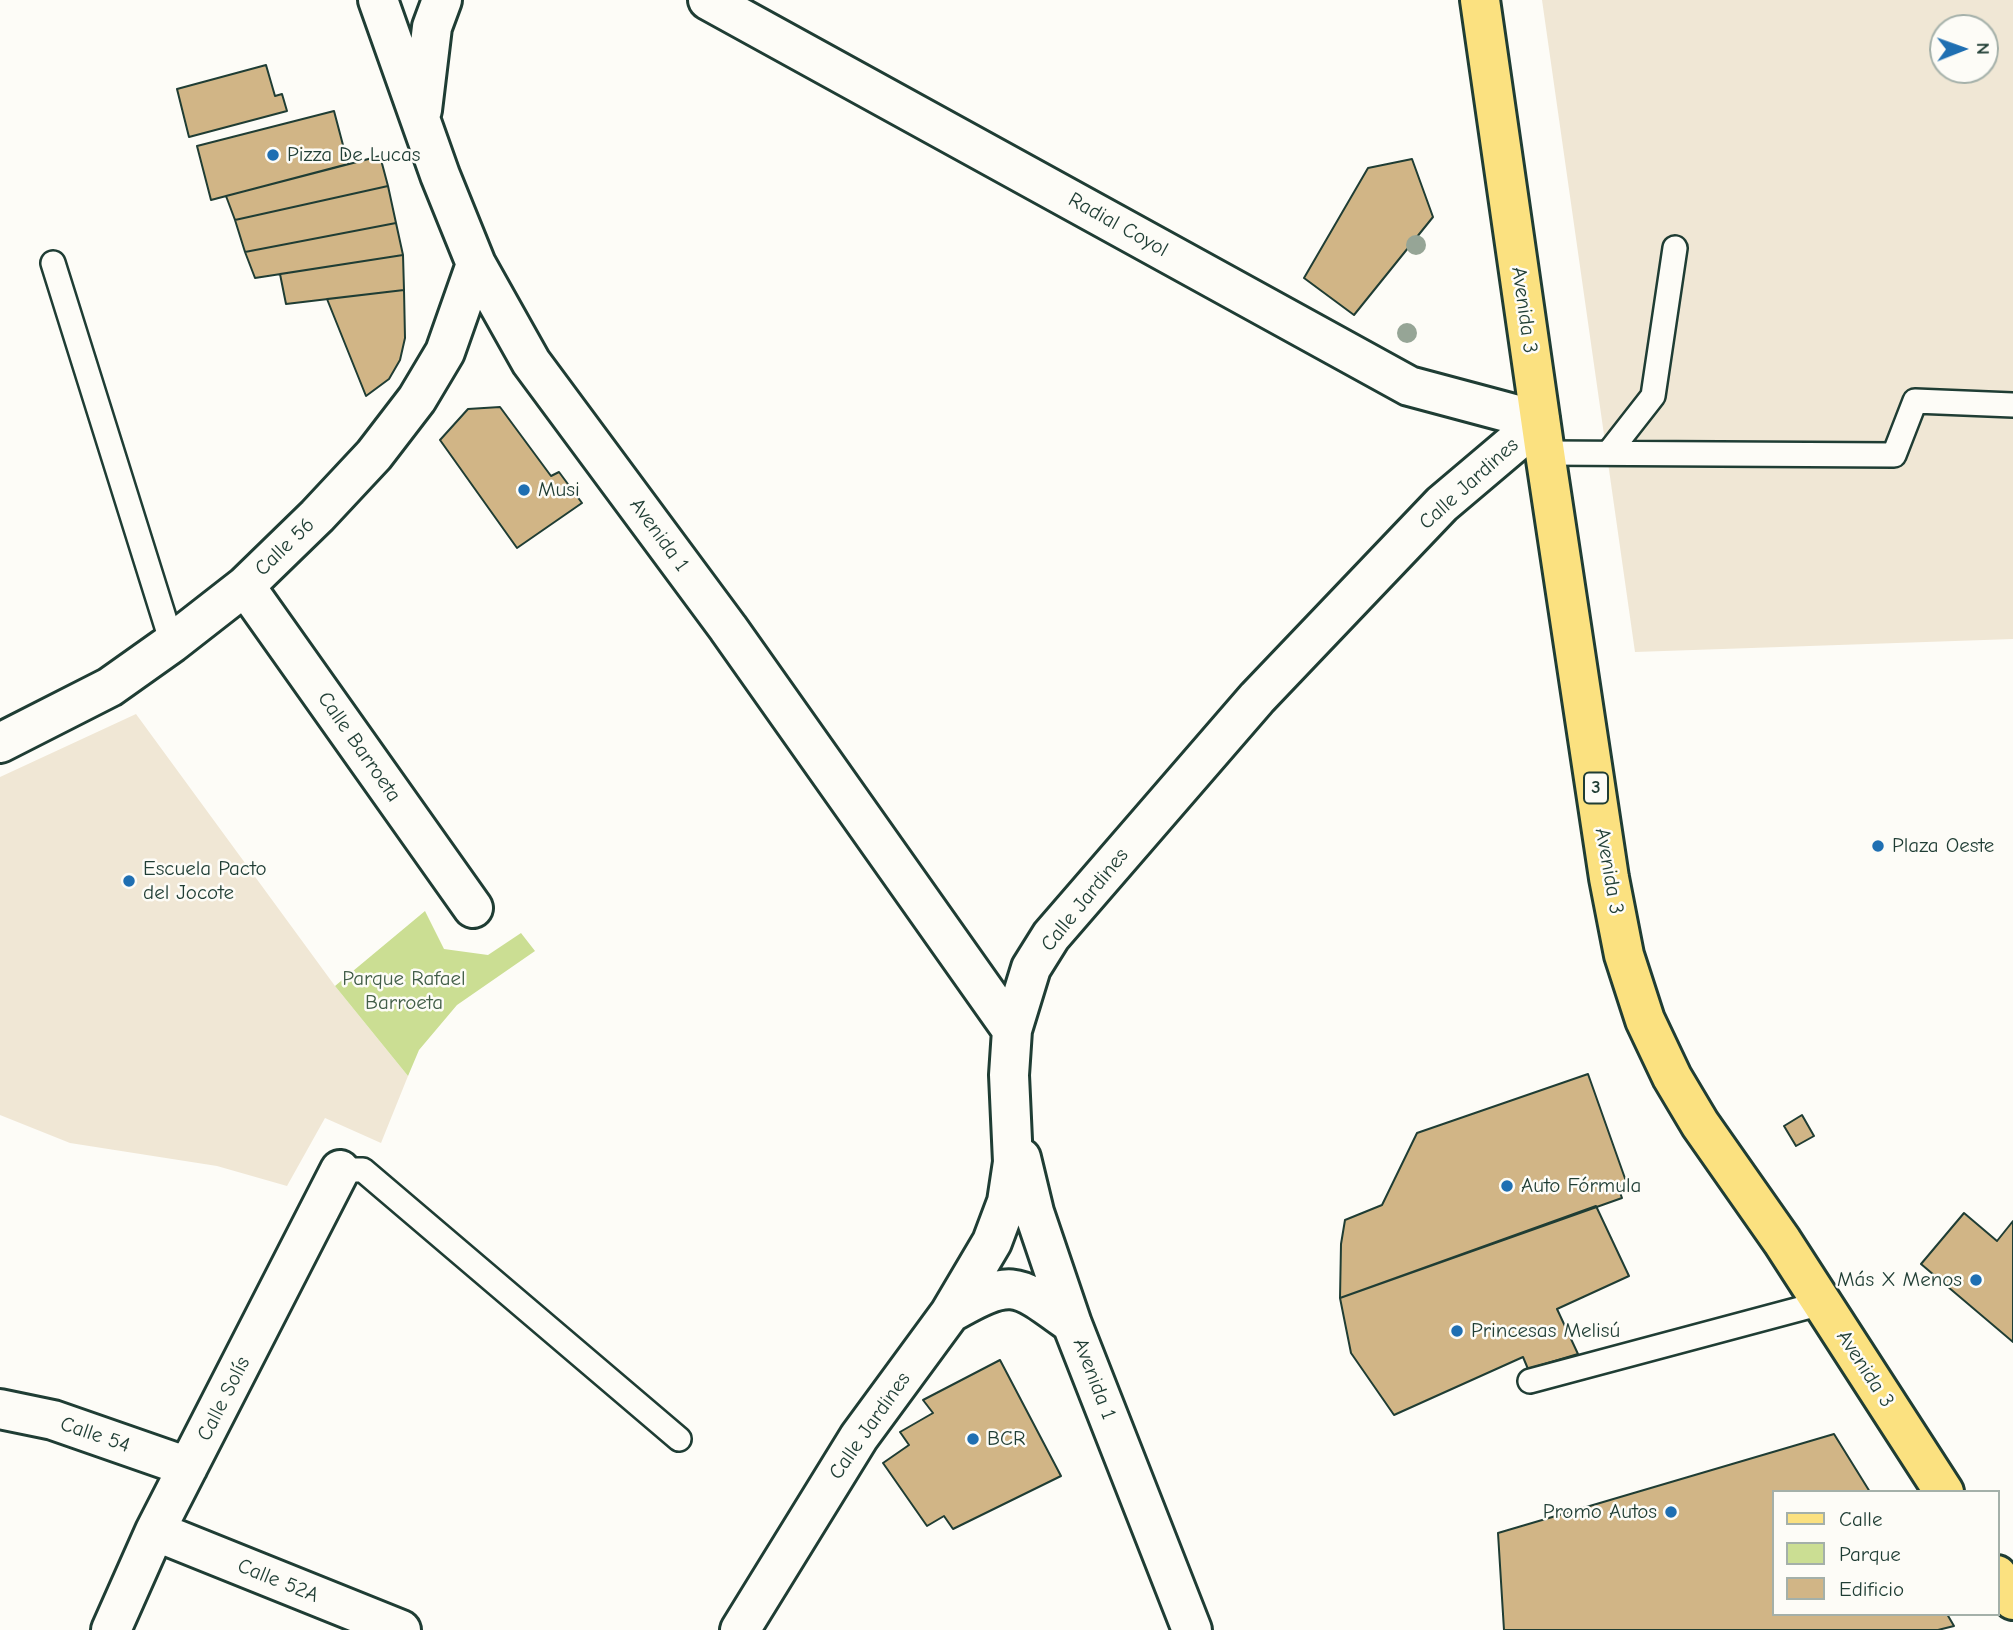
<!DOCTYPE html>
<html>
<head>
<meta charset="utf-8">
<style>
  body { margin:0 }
  #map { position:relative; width:2013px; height:1630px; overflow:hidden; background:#fdfcf7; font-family:"Comic Neue",sans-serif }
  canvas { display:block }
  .legend { position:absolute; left:1772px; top:1490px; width:228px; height:126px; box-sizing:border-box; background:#fdfcf7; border:2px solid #a4b0a9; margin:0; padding:9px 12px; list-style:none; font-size:21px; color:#1f3d34 }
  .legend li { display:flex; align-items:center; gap:14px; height:35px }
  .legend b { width:35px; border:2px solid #a4b0a9 }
  .north { position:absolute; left:1929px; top:14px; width:70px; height:70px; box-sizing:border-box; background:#fdfcf7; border:2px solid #a4b0a9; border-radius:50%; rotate:89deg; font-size:19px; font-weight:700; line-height:28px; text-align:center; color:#1f3d34 }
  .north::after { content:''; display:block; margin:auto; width:24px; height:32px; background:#1f6fb2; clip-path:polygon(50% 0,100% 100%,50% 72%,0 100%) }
</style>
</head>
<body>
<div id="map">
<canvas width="2013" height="1630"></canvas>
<ul class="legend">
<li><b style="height:9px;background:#fbe180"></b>Calle</li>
<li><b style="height:19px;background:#cbde93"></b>Parque</li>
<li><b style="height:19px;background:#d1b586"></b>Edificio</li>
</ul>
<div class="north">N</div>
</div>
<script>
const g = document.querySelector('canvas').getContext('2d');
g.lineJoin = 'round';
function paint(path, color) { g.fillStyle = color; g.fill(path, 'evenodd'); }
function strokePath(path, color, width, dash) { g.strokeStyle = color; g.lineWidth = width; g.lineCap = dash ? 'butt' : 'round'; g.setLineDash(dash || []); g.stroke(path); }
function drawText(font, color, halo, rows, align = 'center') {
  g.font = font + ' "Comic Neue",sans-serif'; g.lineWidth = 5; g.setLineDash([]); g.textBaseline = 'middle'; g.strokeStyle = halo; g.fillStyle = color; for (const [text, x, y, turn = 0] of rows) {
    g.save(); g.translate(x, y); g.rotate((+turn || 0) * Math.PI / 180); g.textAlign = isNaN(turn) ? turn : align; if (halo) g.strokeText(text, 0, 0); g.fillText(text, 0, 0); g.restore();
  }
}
paint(new Path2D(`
  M1542,0H2013V639L1635,652ZM1943,28H1985V70H1943Z
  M136,714L335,986L408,1076L381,1143L325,1118L287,1186L217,1166L70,1143L0,1115V777Z`), '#f0e7d5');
paint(new Path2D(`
  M425,911L444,949L488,955L521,933L535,951L457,1005L419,1050L408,1076L335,986Z`), '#cbde93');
const building = new Path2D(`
  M266,65L275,96L282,94L287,111L189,137L177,89Z
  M334,111L348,164L211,200L197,146Z
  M380,156L388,186L235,220L226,196Z
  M1412,159L1433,217L1354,315L1304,278L1368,168Z
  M388,186L396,223L245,252L235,220Z
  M396,223L403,255L255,278L245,252Z
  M403,255L404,290L286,304L280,274Z
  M404,290L405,338L400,360L389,379L366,396L327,299Z
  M500,407L551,476L559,472L582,503L517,548L440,440L468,409Z
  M1588,1074L1627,1184L1618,1187L1622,1198L1340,1298L1341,1244L1345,1220L1382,1205L1417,1133Z
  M1802,1115L1814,1136L1796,1146L1784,1126Z
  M1596,1206L1629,1276L1557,1309L1578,1354L1528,1369L1523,1357L1394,1415L1351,1353L1340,1298Z
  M1964,1213L1997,1241L2013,1221V1342L1921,1264Z
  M1000,1360L1061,1476L953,1529L944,1516L927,1526L883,1463L909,1445L900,1432L933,1413L923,1400Z
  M1834,1434L1870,1492H1773V1614H1947L1954,1626L1938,1630H1504L1498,1533Z`);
paint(building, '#d1b586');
strokePath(building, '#1f3d34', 2);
const lane = new Path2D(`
  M53,263L172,643
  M1610,451L1653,396L1675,248
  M1545,453L1894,455L1915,401L2013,405
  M340,1170H363L679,1439
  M1530,1381L1822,1303`);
const street = new Path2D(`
  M378,0L440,175L476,264L531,362L728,628L1012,1030
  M422,110L432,27L442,0
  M245,586L473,908
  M0,743L110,687L172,643L245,586L317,516L374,455L417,399L445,352L476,264
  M1021,1158L1034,1212L1072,1324L1192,1630
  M950,1313C1013,1277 1016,1283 1072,1324
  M0,1409L53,1420L188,1467
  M155,1531L401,1630
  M111,1630L155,1531L340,1170
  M740,1630L859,1437L950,1313L992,1242L1007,1202L1013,1162L1009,1075L1012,1030L1031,968L1051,936L1257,698L1442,504L1540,421`);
const secondary = new Path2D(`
  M708,0L1409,386L1540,421`);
const primary = new Path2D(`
  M1480,0L1545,453L1609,878L1624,955L1645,1020L1672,1077L1700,1124L1782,1241L1944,1492
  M1997,1575L2013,1600`);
strokePath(lane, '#1f3d34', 28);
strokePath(street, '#1f3d34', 44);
strokePath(secondary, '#1f3d34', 44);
strokePath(primary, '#1f3d34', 44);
strokePath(lane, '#fdfcf7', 23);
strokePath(street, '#fdfcf7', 38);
strokePath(secondary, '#fdfcf7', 38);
strokePath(primary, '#fbe180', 38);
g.fillStyle = '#96a596';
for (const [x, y] of [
  [1416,245],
  [1407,333]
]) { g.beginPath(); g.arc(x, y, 10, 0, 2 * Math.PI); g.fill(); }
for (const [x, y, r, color] of [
  [273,155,7,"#1f6fb2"],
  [524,490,7,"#1f6fb2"],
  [1878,846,7,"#1f6fb2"],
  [129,881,7,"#1f6fb2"],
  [1507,1186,7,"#1f6fb2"],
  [1976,1280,7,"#1f6fb2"],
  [1457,1331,7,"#1f6fb2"],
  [973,1439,7,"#1f6fb2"],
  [1671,1512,7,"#1f6fb2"]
]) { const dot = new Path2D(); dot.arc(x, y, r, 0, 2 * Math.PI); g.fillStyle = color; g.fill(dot); strokePath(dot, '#fdfcf7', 2.5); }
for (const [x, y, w] of [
  [1596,788,24]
]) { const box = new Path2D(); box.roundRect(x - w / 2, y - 15.5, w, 31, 5); g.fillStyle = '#fdfcf7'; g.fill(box); strokePath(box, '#1f3d34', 2); }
drawText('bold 19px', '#1f3d34', null, [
  ["3",1596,788]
]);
drawText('21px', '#1f3d34', '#fdfcf7', [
  ["Pizza De Lucas",287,155],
  ["Musi",538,490],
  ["Plaza Oeste",1892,846],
  ["Escuela Pacto",143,869],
  ["del Jocote",143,893],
  ["Auto Fórmula",1521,1186],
  ["Más X Menos",1962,1280,"right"],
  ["Princesas Melisú",1471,1331],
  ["BCR",987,1439],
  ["Promo Autos",1657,1512,"right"]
], 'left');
drawText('21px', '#1f3d34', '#fdfcf7', [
  ["Radial Coyol",1118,225,29],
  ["Avenida 3",1524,310,82],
  ["Calle Jardines",1469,484,-42],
  ["Avenida 1",659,535,54],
  ["Calle 56",285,547,-44],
  ["Calle Barroeta",359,747,55],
  ["Avenida 3",1609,871,80],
  ["Calle Jardines",1085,900,-51],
  ["Avenida 3",1865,1369,57],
  ["Avenida 1",1094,1379,69],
  ["Calle Solís",224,1399,-63],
  ["Calle Jardines",870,1426,-55],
  ["Calle 54",95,1435,19],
  ["Calle 52A",278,1581,22]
]);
drawText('21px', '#415d47', '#fdfcf7', [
  ["Parque Rafael",404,979],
  ["Barroeta",404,1003]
]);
</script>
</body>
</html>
